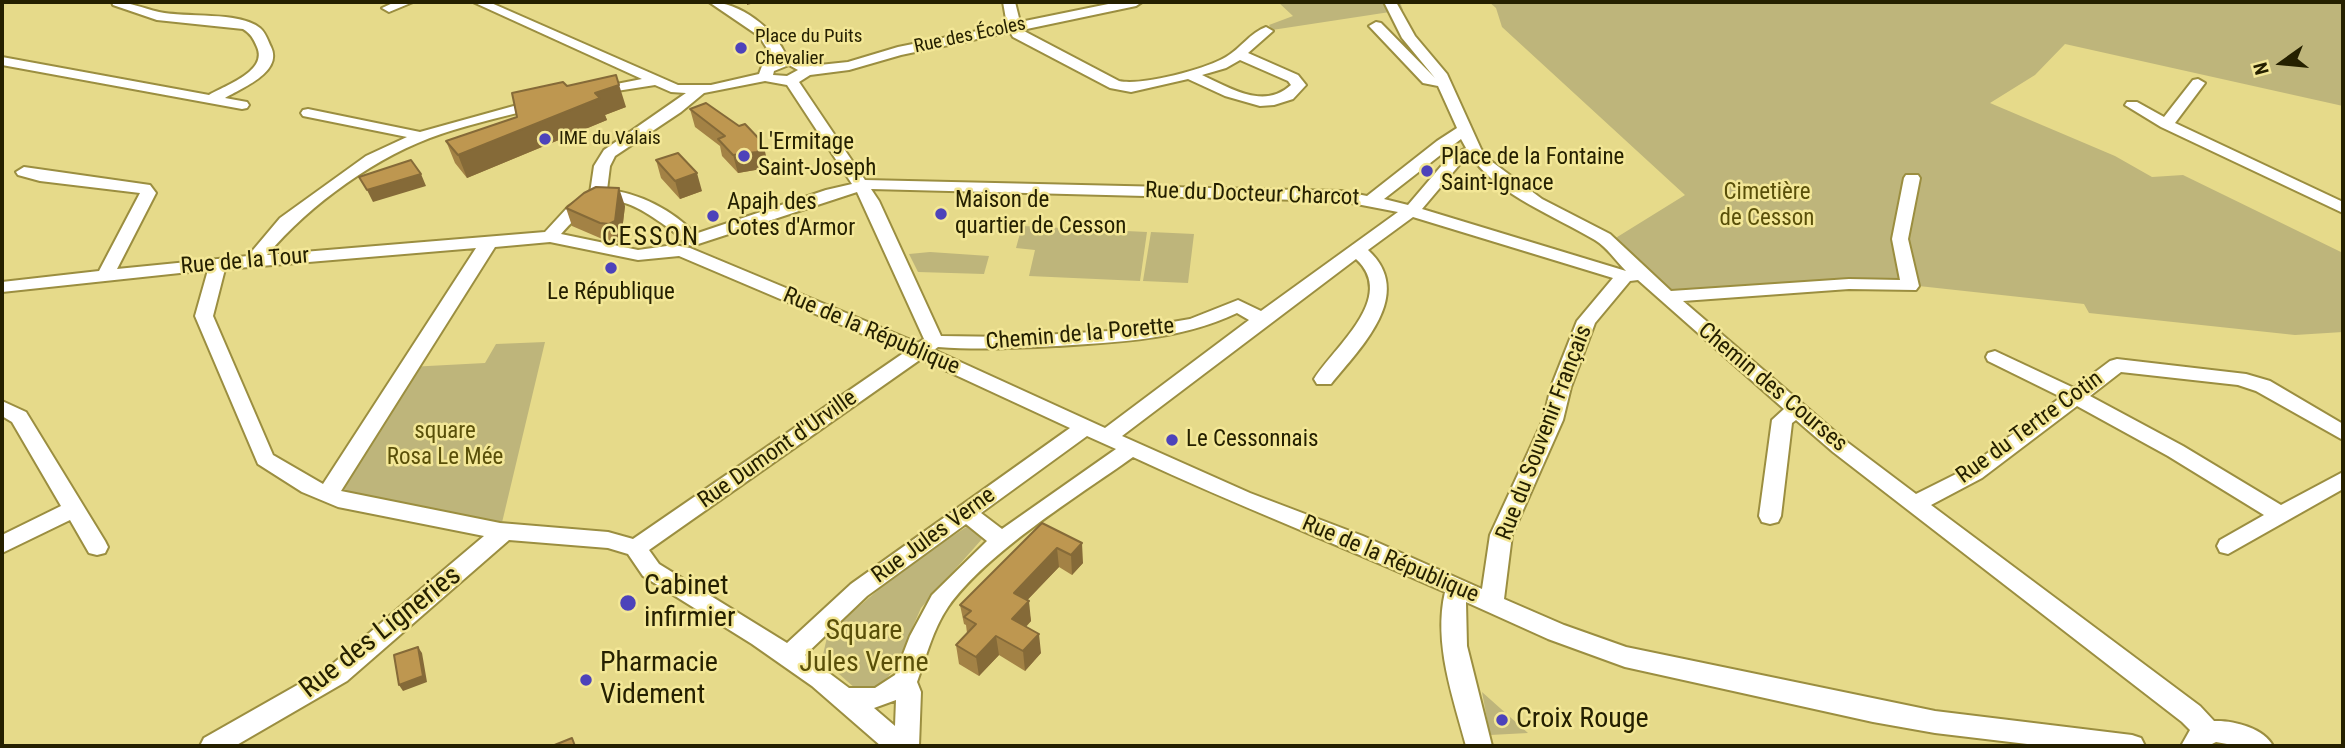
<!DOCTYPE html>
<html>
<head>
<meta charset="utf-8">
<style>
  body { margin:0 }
  #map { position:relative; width:2345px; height:748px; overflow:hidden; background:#e6da8a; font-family:"Roboto Condensed",sans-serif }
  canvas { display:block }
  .frame { position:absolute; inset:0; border:4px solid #252000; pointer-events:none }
  .north { position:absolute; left:2247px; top:28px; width:70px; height:70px; -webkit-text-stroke:5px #f3e797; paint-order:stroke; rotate:255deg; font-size:19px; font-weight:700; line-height:28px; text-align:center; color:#252000 }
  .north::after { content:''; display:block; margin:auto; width:24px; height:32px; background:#252000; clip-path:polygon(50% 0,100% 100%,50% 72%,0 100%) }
</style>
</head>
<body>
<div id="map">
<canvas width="2345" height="748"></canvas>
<div class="frame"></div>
<div class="north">N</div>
</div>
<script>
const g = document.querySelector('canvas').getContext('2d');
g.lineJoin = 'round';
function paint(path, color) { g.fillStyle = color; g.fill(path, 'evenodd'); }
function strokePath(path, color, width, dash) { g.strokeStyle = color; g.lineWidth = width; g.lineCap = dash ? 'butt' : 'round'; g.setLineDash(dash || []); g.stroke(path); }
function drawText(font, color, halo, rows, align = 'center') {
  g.font = font + ' "Roboto Condensed",sans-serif'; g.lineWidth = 5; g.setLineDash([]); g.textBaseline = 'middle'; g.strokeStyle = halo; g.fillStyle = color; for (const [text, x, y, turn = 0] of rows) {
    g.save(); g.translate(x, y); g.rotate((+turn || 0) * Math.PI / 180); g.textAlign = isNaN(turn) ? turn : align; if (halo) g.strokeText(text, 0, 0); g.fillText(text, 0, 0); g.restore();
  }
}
paint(new Path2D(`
  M1278,2H1400L1403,10L1272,30L1269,25L1293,16Z
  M1489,2H2343V106L2065,44L2035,75L1990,103L2115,156L2152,177L2183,175L2343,253V332L2295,335L2089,313L2084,304L1882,282L1675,293L1614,239L1685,195L1502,27L1496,8Z
  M1022,226L1147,232L1140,281L1029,276L1035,250L1016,248Z
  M1151,232L1194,234L1188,283L1143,281Z
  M930,252L989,256L984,274L918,272L909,254Z
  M545,342L500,531L328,494L409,367L485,363L496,344Z
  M968,526L982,539L921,608L896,666L881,687L856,689L822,659L828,633L906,566Z
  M1482,692L1528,733L1490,735Z`), '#beb57b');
const minor = new Path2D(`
  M112,2C130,2 142,8 159,12C186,18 239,11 260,28C266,33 268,41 271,47C283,72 242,88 225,98L247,102L249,105L247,108L242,109L2,65V57L209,95C226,85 268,71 257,47C253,38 251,34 243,29L157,20L113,5Z
  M395,2H413L389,12L382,8Z
  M473,2H489L678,85H711L759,74L762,66L775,61L759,36L709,2C740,2 774,28 787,57L805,60L810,66L848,62L898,47L1007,25L1003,2H1015L1020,22L1118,2H1142L1136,6L1022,30L1119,81C1142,86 1206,69 1226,57C1240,49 1251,32 1266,27L1273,31L1248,53L1298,75L1306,85L1293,99L1274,105L1260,106L1225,96L1188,79L1131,92L1110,88L1013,37L1010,32L901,55L849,70L810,75L799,82L865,180L1341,191L1367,196L1437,141L1457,128L1438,86L1423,83L1369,26L1376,22L1381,23L1435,78L1402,38L1384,2H1396L1415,36L1447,74L1481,149L1491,161L1542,199L1610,234L1671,291L1849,279L1900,280L1892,239L1904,178L1906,175H1918L1920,178L1908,239L1919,286L1916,290L1849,289L1683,301L1847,442L1916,494L1968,468L2061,397L1988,361L1986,357L1988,353L1995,351L2074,388L2110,361L2117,359L2246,374L2270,381L2343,424V440L2256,391L2238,385L2121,372L2090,396L2183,446L2281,505L2343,472V489L2228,554L2220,552L2217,546L2220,540L2264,515L2168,456L2077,406L1982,478L1931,505L2200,706L2214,721C2233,720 2264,728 2273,746H2238L2216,742L2208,746H2181L2190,730L2182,722L1833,452L1796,420L1792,423L1781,516L1778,522L1770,524L1762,522L1759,516L1772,420L1784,409L1638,280L1630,281L1595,323L1571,387L1563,420L1512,535L1504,599L1564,625L1626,647L1935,711L2132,735L2141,738L2145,746H2044L1935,733L1873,722L1625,667L1548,639L1466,602L1467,646L1492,746H1466C1453,697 1433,643 1445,592C1342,546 1236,505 1133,457C1077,497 987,552 948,607C933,629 926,657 917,682L921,692L919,746H881L812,686L752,644L643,576L628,554L608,548L509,540L347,681L235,746H200L204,738L329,667L484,536L338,507L302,492L258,464L195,316L208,270L2,292V282L99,271L140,193L40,181L18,175L16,172L24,167L150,185L156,193L117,269L248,256L280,218L366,156L407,137L303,116L301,113L303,110L308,109L420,132L539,99L546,103L544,106C510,115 474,123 441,134C378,155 310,204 267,255L545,232L568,207L590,193L594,166L604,150L686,93L671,92L655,85L591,95L589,92L591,89L642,79ZM1240,60L1288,81L1291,85C1264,110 1230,88 1202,75L1226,68ZM789,65L798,70L787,76L773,75L774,71ZM765,81L787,85L852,184L826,190L695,234C674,211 638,192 607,190L610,166L615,156L681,112L704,93ZM1461,139L1466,148L1448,158L1408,205L1384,199ZM1472,158C1502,197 1553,215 1595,240C1607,247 1616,261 1626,271L1422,209L1460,164ZM871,189L1341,201L1398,212L1261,311L1238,300L1190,319L1126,330L1010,337L941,336L879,201ZM857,192L924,339L918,343L690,248L674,245L638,250L561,234C603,187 622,195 670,229C678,235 683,244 692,246ZM1413,217L1613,278L1577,321L1551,387L1543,420L1490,535L1482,589L1363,536L1250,493L1122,436L1356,259C1398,297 1334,347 1314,379L1317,384H1331C1361,347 1416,294 1368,250ZM550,242L638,260L679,256L905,352L633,539L608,532L500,523L341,491L495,247ZM476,248L323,484L273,455L213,316L225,269ZM1237,313L1249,320L1105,428L934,350L938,347C978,350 1017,348 1057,346C1119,342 1180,340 1237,313ZM921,359L1070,428L851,584L787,643L659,564L649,550ZM1087,436L1116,449L1002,529L981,513ZM966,524L987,541L932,595L910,636L895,675L875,688H849L805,655L867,596ZM896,700L895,726L874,708Z
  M2198,79L2205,83L2175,123L2343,202V213L2161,127L2125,105L2127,102H2137L2164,117L2193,80Z
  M2,401L26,412L105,541L108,547L105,553L97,555L89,553L70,520L2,553V535L61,506L12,422L2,416Z`);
strokePath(minor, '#9b8e40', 4);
paint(minor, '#fff');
paint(new Path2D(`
  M567,86L626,107L605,115L607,120L467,178L455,163L446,141L517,117Z
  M690,109L767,160L761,169L738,173L722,156L720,146L695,127Z
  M656,160L702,191L680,199L661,178Z
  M625,206L621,239L616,243L607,241L572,226L566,208Z
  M1042,523L1083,563L1072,575L1059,567L1027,600L1031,621L1026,627L1041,653L1025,671L999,655L979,676L959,664L956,645L967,633L966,625L964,624L960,605Z`), '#a38245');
paint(new Path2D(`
  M747,2H758L747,5Z
  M616,75L626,107L605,115L607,120L467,178L458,155L595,93Z
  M763,143L767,160L761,169L738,173L733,155Z
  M697,173L702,191L680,199L675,181Z
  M421,174L426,186L373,202L367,190Z
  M619,188L625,206L621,239L616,243L609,224Z
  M1082,543L1083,563L1072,575L1071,555Z
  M1057,548L1059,567L1016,612L1014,593Z
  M1029,601L1031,621L1015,638L1012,619Z
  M1039,634L1041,653L1025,671L1023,651Z
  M996,636L999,655L979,676L976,657Z
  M418,647L422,653L427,682L403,691L399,685Z`), '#856a38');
const building = new Path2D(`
  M616,75L619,85L595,93L600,98L458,155L446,141L517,117L512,93L563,82L567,86Z
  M706,103L739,126L745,124L763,143L757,152L733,155L718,139L725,136L690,109Z
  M678,153L697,173L675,181L656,160Z
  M411,160L421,174L367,190L359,177Z
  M596,187L619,188L615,221L609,224L600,223L566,208L584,193Z
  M1042,523L1082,543L1071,555L1057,548L1014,593L1029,601L1012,619L1039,634L1023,651L996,636L976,657L956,645L976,624L964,617L971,611L960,605Z
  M418,647L423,676L399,685L394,655Z
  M572,738L575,746H552Z`);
paint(building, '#be9750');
strokePath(building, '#856a38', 2);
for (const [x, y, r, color] of [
  [741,48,7,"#4d43ba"],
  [545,139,7,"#4d43ba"],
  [744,156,7,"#4d43ba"],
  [1427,171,7,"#4d43ba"],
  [941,214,7,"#4d43ba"],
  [713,216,7,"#4d43ba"],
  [611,268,7,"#4d43ba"],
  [1172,440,7,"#4d43ba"],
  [628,603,9,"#4d43ba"],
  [586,680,7,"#4d43ba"],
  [1502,720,7,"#4d43ba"]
]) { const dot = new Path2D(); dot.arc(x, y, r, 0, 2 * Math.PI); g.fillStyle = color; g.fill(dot); strokePath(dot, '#f3e797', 2.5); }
drawText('19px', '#252000', '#f3e797', [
  ["Rue des Écoles",970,36,-12]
]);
drawText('19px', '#252000', '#f3e797', [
  ["Place du Puits",755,37],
  ["Chevalier",755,59],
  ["IME du Valais",559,139]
], 'left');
drawText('23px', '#252000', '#f3e797', [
  ["L'Ermitage",758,143],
  ["Saint-Joseph",758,169],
  ["Place de la Fontaine",1441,158],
  ["Saint-Ignace",1441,184],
  ["Maison de",955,201],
  ["quartier de Cesson",955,227],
  ["Apajh des",727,203],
  ["Cotes d'Armor",727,229],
  ["Le République",611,293,"center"],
  ["Le Cessonnais",1186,440]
], 'left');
drawText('23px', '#594f09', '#f3e797', [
  ["Cimetière",1767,193],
  ["de Cesson",1767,219],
  ["square",445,432],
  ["Rosa Le Mée",445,458]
]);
drawText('23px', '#252000', '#f3e797', [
  ["Rue du Docteur Charcot",1252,195,2],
  ["Rue de la Tour",245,262,-5],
  ["Rue de la République",871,332,23],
  ["Chemin de la Porette",1080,335,-5],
  ["Chemin des Courses",1772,388,40],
  ["Rue du Tertre Cotin",2030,428,-36],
  ["Rue du Souvenir Français",1545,433,-69],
  ["Rue Dumont d'Urville",778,450,-35],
  ["Rue Jules Verne",934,536,-36],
  ["Rue de la République",1390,560,23]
]);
g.letterSpacing = '2px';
drawText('26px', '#252000', '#f3e797', [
  ["CESSON",651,238]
]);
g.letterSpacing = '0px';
drawText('28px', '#252000', '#f3e797', [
  ["Cabinet",644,587],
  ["infirmier",644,619],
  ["Pharmacie",600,664],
  ["Videment",600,696],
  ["Croix Rouge",1516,720]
], 'left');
drawText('28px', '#594f09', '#f3e797', [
  ["Square",864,632],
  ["Jules Verne",864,664]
]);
drawText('28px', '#252000', '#f3e797', [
  ["Rue des Ligneries",381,633,-38]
]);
</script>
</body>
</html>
